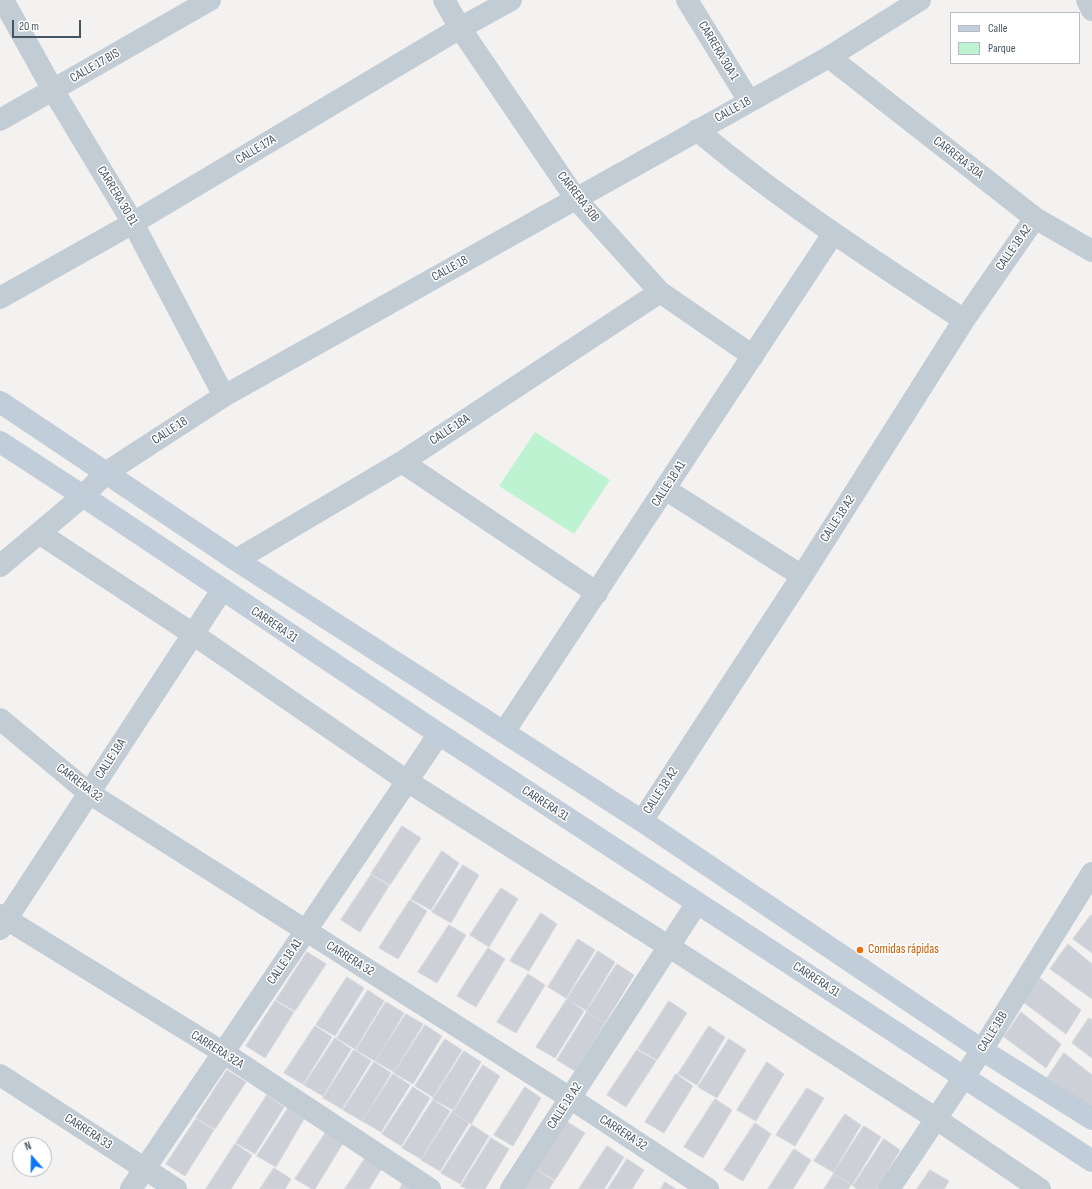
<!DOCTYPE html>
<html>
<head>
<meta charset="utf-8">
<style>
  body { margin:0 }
  #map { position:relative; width:1092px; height:1189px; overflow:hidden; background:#f4f1f1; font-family:"Sofia Sans Condensed",sans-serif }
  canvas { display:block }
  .legend { position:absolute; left:950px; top:12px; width:130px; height:52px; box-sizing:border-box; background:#fff; border:1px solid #b5bbc0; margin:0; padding:5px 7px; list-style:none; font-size:12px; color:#475561 }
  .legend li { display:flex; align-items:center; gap:8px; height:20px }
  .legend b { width:20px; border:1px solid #b5bbc0 }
  .north { position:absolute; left:12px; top:1137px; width:40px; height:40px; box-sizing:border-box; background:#fff; border:1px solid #b5bbc0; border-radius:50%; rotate:340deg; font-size:11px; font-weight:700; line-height:16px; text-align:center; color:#475561 }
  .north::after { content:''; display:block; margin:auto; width:14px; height:18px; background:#0b76f4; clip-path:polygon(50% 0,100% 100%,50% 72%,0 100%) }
  .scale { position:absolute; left:12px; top:20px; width:69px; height:18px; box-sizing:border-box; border:2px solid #475561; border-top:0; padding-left:5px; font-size:12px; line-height:14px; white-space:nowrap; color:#475561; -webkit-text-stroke:3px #fff; paint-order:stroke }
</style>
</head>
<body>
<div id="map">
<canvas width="1092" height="1189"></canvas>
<ul class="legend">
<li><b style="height:5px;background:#c1cdd9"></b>Calle</li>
<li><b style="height:11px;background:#bdf3d1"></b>Parque</li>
</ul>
<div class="north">N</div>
<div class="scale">20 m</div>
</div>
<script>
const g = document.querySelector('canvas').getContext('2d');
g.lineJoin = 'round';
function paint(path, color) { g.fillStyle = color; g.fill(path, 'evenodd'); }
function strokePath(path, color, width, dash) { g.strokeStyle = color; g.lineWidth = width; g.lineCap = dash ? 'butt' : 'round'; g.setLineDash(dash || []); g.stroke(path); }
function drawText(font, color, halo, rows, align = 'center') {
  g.font = font + ' "Sofia Sans Condensed",sans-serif'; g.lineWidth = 3; g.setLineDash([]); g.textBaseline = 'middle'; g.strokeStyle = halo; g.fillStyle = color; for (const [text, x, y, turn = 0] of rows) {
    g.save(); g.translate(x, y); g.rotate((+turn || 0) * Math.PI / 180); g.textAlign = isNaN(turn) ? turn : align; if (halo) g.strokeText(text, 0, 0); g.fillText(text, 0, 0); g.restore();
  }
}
paint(new Path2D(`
  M535,432L610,480L574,534L499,486Z`), '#bdf3d1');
const building = new Path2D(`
  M402,826L421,838L390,885L371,874Z
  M442,851L459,863L431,910L411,899Z
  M463,865L479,875L451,923L432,912Z
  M371,875L389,886L360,932L341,920Z
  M501,888L518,899L489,947L470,935Z
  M410,900L427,911L398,959L379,948Z
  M541,913L557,924L529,971L510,961Z
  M1091,915L1092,916V953L1073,939Z
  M449,925L466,935L437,983L418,972Z
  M578,939L595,950L566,998L548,987Z
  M1068,944L1092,964V999L1050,969Z
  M488,948L505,959L476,1007L457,996Z
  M598,951L615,962L586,1010L567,999Z
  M307,952L326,964L295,1011L276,1000Z
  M617,964L634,975L605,1023L586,1012Z
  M528,974L545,985L516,1033L497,1022Z
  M347,977L364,988L335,1036L316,1025Z
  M1040,978L1081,1010L1066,1034L1023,1002Z
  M368,990L384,1001L355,1049L337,1038Z
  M567,999L584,1011L555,1058L536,1047Z
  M275,1001L294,1012L265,1058L246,1046Z
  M669,1001L687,1013L657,1060L638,1049Z
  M386,1002L404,1013L375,1061L356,1050Z
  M587,1012L605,1023L575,1071L557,1060Z
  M1021,1012L1061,1044L1046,1068L1004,1037Z
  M406,1014L423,1024L394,1072L375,1061Z
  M1089,1018L1092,1020V1058L1072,1043Z
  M425,1025L442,1036L413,1084L394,1073Z
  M315,1026L332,1037L303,1084L284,1073Z
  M709,1026L725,1037L697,1085L678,1074Z
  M335,1038L351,1049L323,1096L304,1085Z
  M445,1039L462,1050L433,1097L415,1086Z
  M729,1039L746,1050L717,1098L698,1087Z
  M354,1050L371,1061L342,1109L323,1098Z
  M637,1050L656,1061L626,1107L607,1095Z
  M464,1051L481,1062L453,1110L433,1099Z
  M1064,1053L1092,1075V1106L1090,1109L1047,1078Z
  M374,1062L391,1073L362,1121L343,1110Z
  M767,1062L784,1074L756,1121L737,1110Z
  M483,1065L500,1076L471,1124L453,1112Z
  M227,1070L246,1082L215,1129L196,1118Z
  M393,1074L410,1085L381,1132L362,1121Z
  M676,1074L693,1086L664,1133L645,1122Z
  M413,1087L430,1098L401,1146L382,1134Z
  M525,1087L541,1098L513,1146L494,1135Z
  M807,1088L824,1098L795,1146L776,1135Z
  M267,1095L284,1107L255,1154L236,1143Z
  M715,1099L732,1110L703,1158L684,1147Z
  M433,1100L450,1111L421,1159L402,1148Z
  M288,1108L304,1119L276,1167L257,1156Z
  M452,1112L469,1123L440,1171L421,1160Z
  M845,1114L861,1125L833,1172L814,1161Z
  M196,1119L214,1130L185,1176L166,1164Z
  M566,1121L585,1133L555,1180L536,1169Z
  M755,1123L771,1134L743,1181L724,1170Z
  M472,1125L489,1136L460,1184L441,1173Z
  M864,1126L881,1137L852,1185L833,1173Z
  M326,1132L343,1143L315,1189H312L295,1179Z
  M491,1138L509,1149L485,1189H467L461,1186Z
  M884,1139L900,1150L877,1189H857L853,1186Z
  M235,1144L252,1155L231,1189H206Z
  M607,1146L624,1157L604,1189H579Z
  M794,1149L811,1160L793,1189H768Z
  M366,1157L382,1168L369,1189H345Z
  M627,1159L644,1170L632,1189H608Z
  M274,1168L291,1179L285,1189H260Z
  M535,1169L554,1181L549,1189H522Z
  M930,1170L949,1181L944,1189H917Z
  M834,1174L851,1185L848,1189H824Z
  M665,1182L676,1189H661Z
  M403,1183L413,1189H400Z`);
paint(building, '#cdd0d6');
strokePath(building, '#d5d7dd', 1);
strokePath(new Path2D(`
  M3,0L53,90L133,223L224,396
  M444,0L460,28L576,199L660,292L753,356
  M687,0L749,101
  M1087,0L1092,10
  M829,57L1035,218L1092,251
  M0,120L210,0
  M697,130C781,201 873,260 964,320
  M0,298L133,223L460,28L511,0
  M402,462L597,593
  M665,489L802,576
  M39,533L193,634L407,781L668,946L935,1118L1040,1189
  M236,560L402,462L660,292
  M0,566L83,496L107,472L224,396L829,57L920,0
  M0,719L89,793L570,1098L708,1189
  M504,732L833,234
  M642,821L802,576L964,320L1035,218
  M0,915L224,1053L430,1189
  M0,929L222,590
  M0,1075L176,1189
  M131,1189L439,734
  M511,1189L697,903
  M889,1189L982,1050L1092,873`), '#c1ccd4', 22);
strokePath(new Path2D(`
  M0,402L236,560L642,821L982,1050L1092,1119
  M0,442L83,496L439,734L1092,1161`), '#c1cdd9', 22);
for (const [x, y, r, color] of [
  [860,950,4,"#e8710a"]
]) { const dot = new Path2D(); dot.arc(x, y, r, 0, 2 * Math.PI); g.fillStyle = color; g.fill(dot); strokePath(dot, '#fff', 1.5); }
drawText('13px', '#475561', '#fff', [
  ["CARRERA 30A 1",718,51,59],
  ["CALLE 17 BIS",95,66,-30],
  ["CALLE 18",733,110,-29],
  ["CALLE 17A",256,150,-31],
  ["CARRERA 30A",958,158,38],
  ["CARRERA 30 B1",117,196,59],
  ["CARRERA 30B",578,197,52],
  ["CALLE 18 A2",1014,248,-55],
  ["CALLE 18",450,269,-29],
  ["CALLE 18A",450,430,-33],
  ["CALLE 18",170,431,-33],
  ["CALLE 18 A1",669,484,-57],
  ["CALLE 18 A2",838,519,-57],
  ["CARRERA 31",274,625,34],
  ["CALLE 18A",111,759,-57],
  ["CARRERA 32",79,783,37],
  ["CALLE 18 A2",661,791,-57],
  ["CARRERA 31",545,804,33],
  ["CARRERA 32",350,959,32],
  ["CALLE 18 A1",285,962,-56],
  ["CARRERA 31",816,980,33],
  ["CALLE 18B",993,1032,-58],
  ["CARRERA 32A",217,1050,32],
  ["CALLE 18 A2",565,1106,-57],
  ["CARRERA 33",88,1132,33],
  ["CARRERA 32",623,1133,33]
]);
drawText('13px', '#c56008', '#fff', [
  ["Comidas rápidas",868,950]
], 'left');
</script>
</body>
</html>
